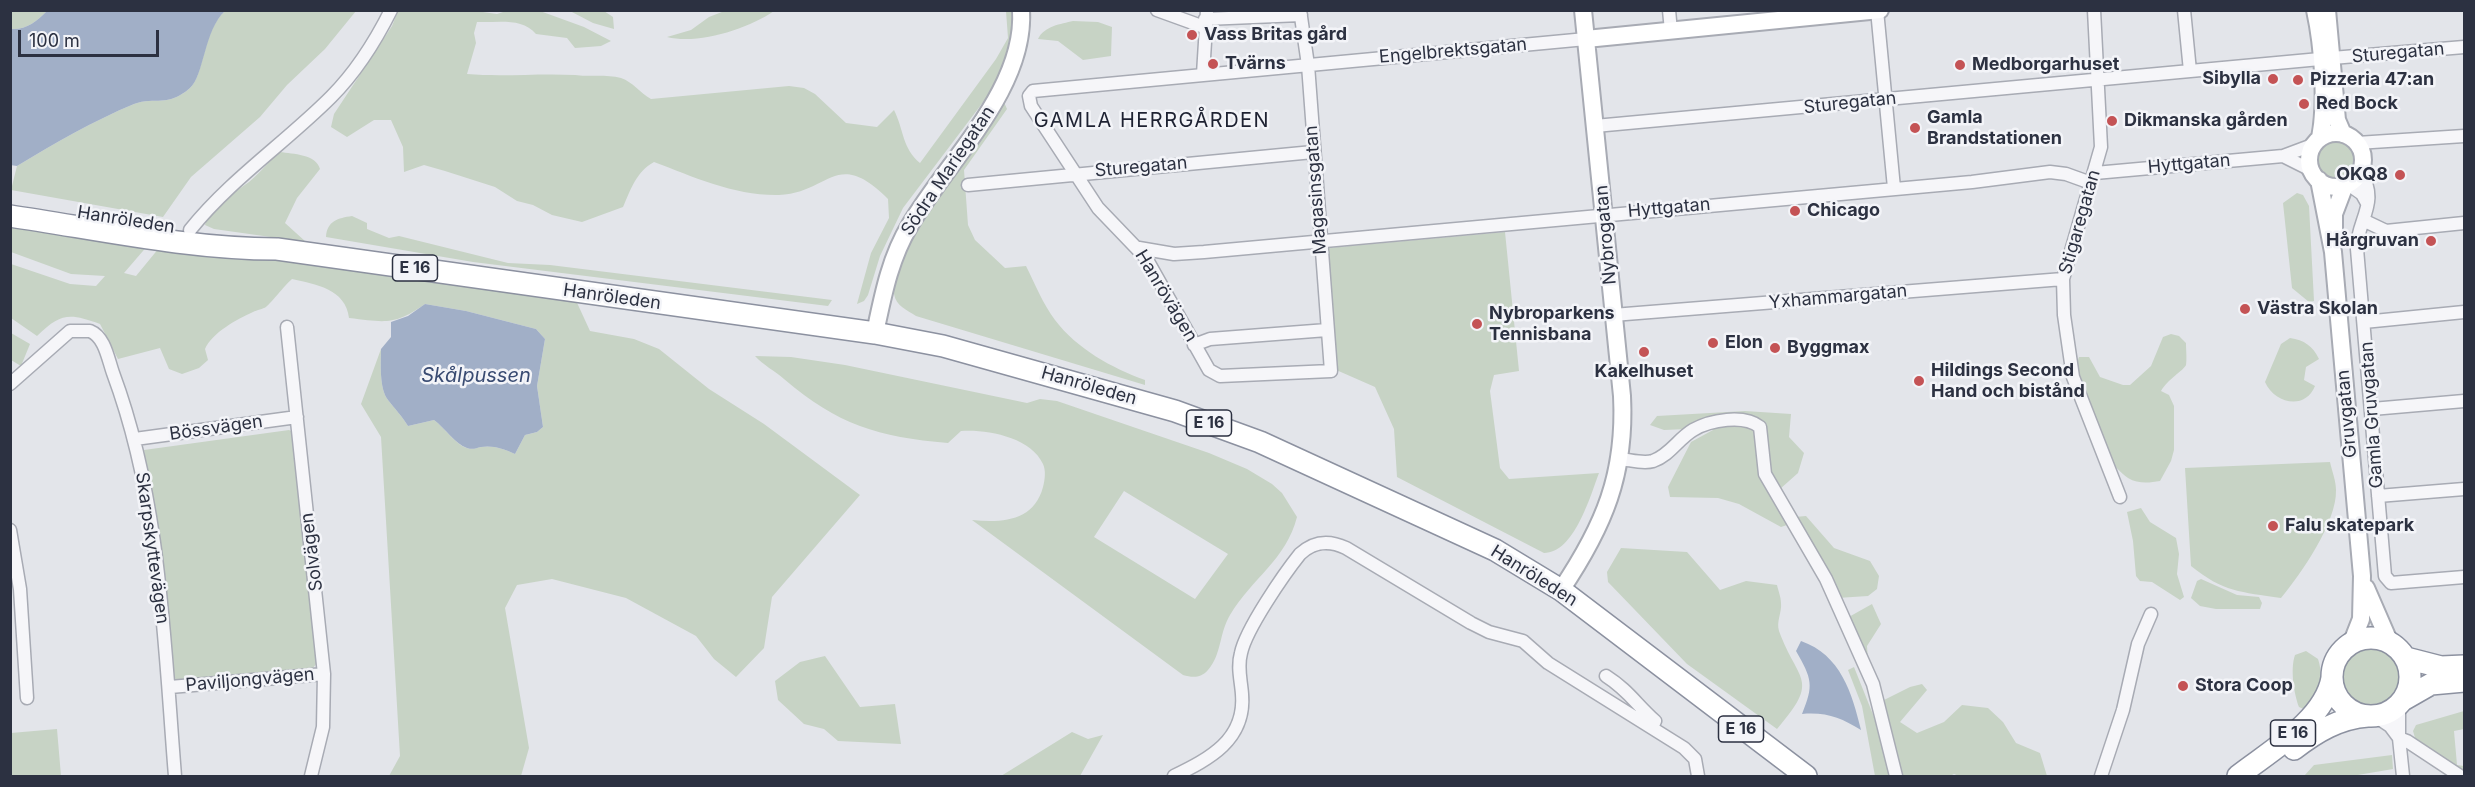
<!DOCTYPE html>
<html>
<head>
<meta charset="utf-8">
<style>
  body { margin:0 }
  #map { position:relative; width:2475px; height:787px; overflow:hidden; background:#e3e5ea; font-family:Inter,sans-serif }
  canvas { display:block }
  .frame { position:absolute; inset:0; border:12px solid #2c3141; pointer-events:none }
  .scale { position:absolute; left:18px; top:30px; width:141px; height:27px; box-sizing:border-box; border:3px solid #2c3141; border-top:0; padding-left:8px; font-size:18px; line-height:21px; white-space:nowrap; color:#2c3141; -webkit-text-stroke:4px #f3f4f8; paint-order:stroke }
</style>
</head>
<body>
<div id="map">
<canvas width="2475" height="787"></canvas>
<div class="frame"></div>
<div class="scale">100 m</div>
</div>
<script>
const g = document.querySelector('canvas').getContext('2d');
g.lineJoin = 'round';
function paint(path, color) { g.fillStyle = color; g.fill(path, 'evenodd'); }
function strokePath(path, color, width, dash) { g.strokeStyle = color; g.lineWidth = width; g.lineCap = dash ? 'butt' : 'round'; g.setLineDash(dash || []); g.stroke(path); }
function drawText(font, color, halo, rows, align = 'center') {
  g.font = font + ' Inter,sans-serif'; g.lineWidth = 5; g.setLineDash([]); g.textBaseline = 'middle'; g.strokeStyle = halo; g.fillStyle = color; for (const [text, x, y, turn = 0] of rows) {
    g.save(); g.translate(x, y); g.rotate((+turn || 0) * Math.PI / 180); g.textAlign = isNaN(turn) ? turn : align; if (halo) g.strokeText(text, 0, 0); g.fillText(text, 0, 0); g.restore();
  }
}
paint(new Path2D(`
  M469,10L497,14L506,11H540L584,27L611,41L601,46L575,48L567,38L536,34C522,17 497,23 477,22L474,33L476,43L467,74C503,77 539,73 575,75C590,77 606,74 621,78C633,82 640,93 651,99L789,86L804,88L815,94L846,123L877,127L894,110C904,130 902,148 920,163L996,59L1008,38L1006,11H1017L1015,40L990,93L903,208L880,256L868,295L864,301L857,304L871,253L889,218L888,199C836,147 830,193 779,195C735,196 694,177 654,162C636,172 631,189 623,207L582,222L552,215L533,205L517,201L495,187L445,171L424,165L404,172L403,147L391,120H374L347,137L331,127L334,114L392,26L398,11Z
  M727,10L774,11C748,29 698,45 667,37L691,30L709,17Z
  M10,11H47C36,22 26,30 11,29Z
  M225,11H356L325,49L287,85L260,117L191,177L163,217L11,190L17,166C55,143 93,121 134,104C156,96 167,108 190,88C204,76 203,30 225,11Z
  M570,11H604L613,17L614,29L593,23Z
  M1073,21L1098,22L1112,27L1111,56L1083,60L1058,41L1038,39C1044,26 1061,24 1073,21Z
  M1003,100L1007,109L964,170L968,225L975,240L1005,268L1026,266C1035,284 1043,304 1055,320C1077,349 1112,368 1145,380V385L916,316C907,310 896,306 894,294C886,256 979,136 1003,100Z
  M2315 161a21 21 0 1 1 42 0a21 21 0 1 1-42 0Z
  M280,152C293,154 316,154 320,169L297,198L285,223L306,242L214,229L205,225C210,206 234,193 249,182C260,173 269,161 280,152Z
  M2297,193L2303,195L2309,206L2314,301L2309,302L2292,288L2283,203Z
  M352,216L367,223V229L389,238L399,236L508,263L550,265L832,300L828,306L473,262L326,237C327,221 338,218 352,216Z
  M10,220L155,237L124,273L136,276L168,237L573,294L590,331L634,339L659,349L709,389L764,424L860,495L772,597L764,648L736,677L714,659L696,636L626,598L552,579L517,585L505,608L529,748L521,776H389L400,756L381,437L361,404L381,349C381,363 379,388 388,400C395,409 402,416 408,426L434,420C444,427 456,445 467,448C472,450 476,448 481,447C493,445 504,449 515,454L525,435L537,432L543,427L537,386L545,339L536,329L466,311L425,304C394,326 385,322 349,318C346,289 315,284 292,279C284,286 271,303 266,307C263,309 257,310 253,312C237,319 212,333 205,349L208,360L199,368L182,374L169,369L160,348L118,359L100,324C69,313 61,313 37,336L11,318V264L70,284L96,286L105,276L71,274L11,252Z
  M1505,232L1519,371L1494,375L1490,391L1500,468L1509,479L1599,473C1590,497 1574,553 1544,553L1397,477L1394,429L1375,387L1334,369L1327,248Z
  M11,333L30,344L21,366L11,360Z
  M2171,334L2179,336L2186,343C2186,350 2187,359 2186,365C2184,370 2167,380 2161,391L2169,395L2174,406V450L2171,461L2160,481C2149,483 2138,484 2128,478C2121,473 2113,465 2109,458C2098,442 2071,373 2079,357H2089L2100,377L2123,385H2130L2151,366L2163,337Z
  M2290,338C2304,340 2313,346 2319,359L2306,367L2304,380L2315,386C2305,411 2274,403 2265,382L2281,344Z
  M755,356L791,357L845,365L1027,403L1040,399L1057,401L1209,453L1247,469L1272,484L1282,493L1297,517C1286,560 1252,578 1230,615C1219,633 1222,654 1208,670C1201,678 1193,678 1183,675L972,520C1003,523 1034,521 1043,487C1045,480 1046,470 1043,464C1031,437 986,429 961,431L948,443C878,437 838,425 784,379C775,371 763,365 755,356ZM1124,491L1228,554L1195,599L1094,537Z
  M1745,411L1791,414L1789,437L1804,453L1798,473L1780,489L1787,525L1781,527L1739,504L1718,498L1670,497L1668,487L1691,442L1713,430L1705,419L1695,421L1687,429L1664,430L1650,425L1657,416Z
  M289,430L293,432L317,663L312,669L178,681L173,677L167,602L144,450Z
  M2330,462C2332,471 2336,481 2336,490C2337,522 2301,574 2281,598C2241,592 2223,592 2191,566L2185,468Z
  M2141,508L2150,522L2176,538L2179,554L2177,574L2184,597L2180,600L2152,582L2140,581L2136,576L2133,541L2127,512Z
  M1806,516L1834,548L1870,561L1879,576L1877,589L1868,596L1837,598L1795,517Z
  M1621,548L1687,552L1720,590L1746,581L1777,585C1778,590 1781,597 1781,603C1782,612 1776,622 1779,631C1798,683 1821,678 1777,729L1687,664L1608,582L1607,572Z
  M2201,579L2237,595L2259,597L2262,603L2260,609H2216L2200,606L2191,598L2197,581Z
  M1872,604L1881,624L1867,646L1868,661L1847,618Z
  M2339 677a32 32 0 1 1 64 0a32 32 0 1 1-64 0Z
  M2306,651L2318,659C2325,680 2316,692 2306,710L2299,707C2294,694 2290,669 2295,655Z
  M825,656L860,707L895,704L901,744L838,741L824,729L804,724L778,700L775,681L800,662Z
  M1854,667L1874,717L1889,776H1875L1862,706L1848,670Z
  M1922,684L1927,690L1900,722L1917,733L1944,722L1962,705L1988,708L2003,722L2016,743L2040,753L2047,776H1959L1954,774L1950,776H1899L1884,700L1910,687Z
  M2464,711V729L2454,731L2457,765L2464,766V772L2416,741L2413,731L2416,725Z
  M57,729L61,776H11V733Z
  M1072,732L1088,739L1103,735L1080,776H1001Z
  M2392,755L2393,769L2352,776H2304L2314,765Z`), '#c7d3c5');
paint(new Path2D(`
  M47,11V10L225,11C204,30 204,76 190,88C167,108 156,96 134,104C93,121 55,143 17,166L10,165L11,29C26,30 36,22 47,11Z
  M425,304L466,311L536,329L545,339L537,386L543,427L537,432L525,435L515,454C504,449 493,445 481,447C476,448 473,450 467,448C455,444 445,428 434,420L408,426C402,416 395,409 388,400C379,388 381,363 381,349L391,337V322L408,316Z
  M1801,641C1841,655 1852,693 1861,730C1841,718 1827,712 1802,714C1814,685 1812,679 1796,651Z`), '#a1afc7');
const street = new Path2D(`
  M1157,10L1204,27
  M1300,10L1308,65L1331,371L1220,376L1209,370L1146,258L1098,208L1031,106L1029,96L1033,91L1586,39
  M1669,10L1671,31
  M1877,10L1894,188
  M2094,10L2101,147L2063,279L2064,315L2073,377L2120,497
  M2184,10L2190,71
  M1205,19L1301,15
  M2332,58L2464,47
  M1203,74L1207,10
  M1595,126L2320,59
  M2357,143L2464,136
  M2283,156L2311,170
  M2360,172C2381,202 2356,221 2357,249L2385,576L2391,583L2464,577
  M2095,173L2283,156L2315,144
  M2348,184L2362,194L2367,203
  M968,185L1313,152
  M2365,221L2386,231L2464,223
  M190,230C231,179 285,143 331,97C356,72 375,42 391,10
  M1139,248L1174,254L1204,252L1972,182L2050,172L2066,174L2091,183
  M1613,315L2063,279
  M2364,322L2464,312
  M287,327L324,674L323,727L311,776
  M1194,345L1210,339L1327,330
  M10,384L70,331H90C105,337 108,359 113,373C161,502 164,641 175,776
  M2372,409L2464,401
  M135,439L297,417
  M1620,459C1631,460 1643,464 1653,461C1670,455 1678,439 1693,430C1710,420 1744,414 1760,427L1765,474L1826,579L1873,684L1896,776
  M2378,496L2464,489
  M10,530L20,589L27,698
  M1606,676C1628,690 1636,704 1655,721L1654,723
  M170,687L324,674
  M2399,704V738L2403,776
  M2375,716L2390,726L2399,738
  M2399,738L2407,741L2460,776
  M1174,776C1209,759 1246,740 1242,694C1241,680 1237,667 1241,653C1246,629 1284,574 1300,554C1314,541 1329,540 1346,548L1471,623L1489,632L1523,641L1548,663L1684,748L1695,759L1698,776
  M2101,776L2123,710L2138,644L2151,614`);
const secondary = new Path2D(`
  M2315,10C2323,47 2327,102 2320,138
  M2327,10L2337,120L2343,134
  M1586,39L1880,10
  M2309 160a27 27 0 1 1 54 0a27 27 0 1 1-54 0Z
  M2319,180L2333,252L2362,576L2361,619L2352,642
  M2334,230V214L2345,185
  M875,333C883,295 890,258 910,225C948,160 1026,89 1021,10
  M2366,588L2389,641
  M1561,590C1604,526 1626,474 1622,396L1583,10`);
const highway = new Path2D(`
  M10,216C98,229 188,249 277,249L875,333L943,346L1175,411L1260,442L1495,550L1561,590L1806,776
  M2332 677a39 39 0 1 1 78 0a39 39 0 1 1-78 0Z
  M2406,658L2441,667L2464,666
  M2403,700L2431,684L2464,681
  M2294,749C2316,732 2339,718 2368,716
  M2238,776C2270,751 2325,720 2332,678`);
strokePath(street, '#a8abb4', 15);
strokePath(secondary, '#a8abb4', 20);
strokePath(highway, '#8c91a0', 24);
strokePath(street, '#f6f6f9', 12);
strokePath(secondary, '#fff', 16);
strokePath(highway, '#fff', 21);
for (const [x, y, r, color] of [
  [1192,35,6,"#c45355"],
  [1213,64,6,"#c45355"],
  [1960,65,6,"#c45355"],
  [2273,79,6,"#c45355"],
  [2298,80,6,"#c45355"],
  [2304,104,6,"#c45355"],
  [2112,121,6,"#c45355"],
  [1915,128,6,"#c45355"],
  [2400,175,6,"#c45355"],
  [1795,211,6,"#c45355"],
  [2431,241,6,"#c45355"],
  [2245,309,6,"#c45355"],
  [1477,324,6,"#c45355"],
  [1713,343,6,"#c45355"],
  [1775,348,6,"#c45355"],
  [1644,352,6,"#c45355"],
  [1919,381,6,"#c45355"],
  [2273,526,6,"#c45355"],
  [2183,686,6,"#c45355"]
]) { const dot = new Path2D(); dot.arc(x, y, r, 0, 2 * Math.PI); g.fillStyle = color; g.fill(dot); strokePath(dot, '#f3f4f8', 2); }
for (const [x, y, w] of [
  [415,268,45],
  [1209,423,45],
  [1741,729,45],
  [2293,733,45]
]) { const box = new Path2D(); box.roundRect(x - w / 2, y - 13, w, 26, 4.5); g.fillStyle = '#f3f4f8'; g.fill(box); strokePath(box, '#2c3141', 1.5); }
drawText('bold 16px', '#2c3141', null, [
  ["E 16",415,268],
  ["E 16",1209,423],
  ["E 16",1741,729],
  ["E 16",2293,733]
]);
drawText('bold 18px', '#2c3141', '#f3f4f8', [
  ["Vass Britas gård",1204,35],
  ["Tvärns",1225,64],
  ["Medborgarhuset",1972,65],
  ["Sibylla",2261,79,"right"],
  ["Pizzeria 47:an",2310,80],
  ["Red Bock",2316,104],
  ["Gamla",1927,118],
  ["Brandstationen",1927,139],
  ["Dikmanska gården",2124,121],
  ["OKQ8",2388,175,"right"],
  ["Chicago",1807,211],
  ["Hårgruvan",2419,241,"right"],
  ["Västra Skolan",2257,309],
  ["Nybroparkens",1489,314],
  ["Tennisbana",1489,335],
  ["Elon",1725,343],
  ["Byggmax",1787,348],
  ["Hildings Second",1931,371],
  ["Hand och bistånd",1931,392],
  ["Kakelhuset",1644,372,"center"],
  ["Falu skatepark",2285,526],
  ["Stora Coop",2195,686]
], 'left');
drawText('18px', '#2c3141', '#f3f4f8', [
  ["Engelbrektsgatan",1453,51,-5],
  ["Sturegatan",2398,53,-5],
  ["Sturegatan",1850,103,-6],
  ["Hyttgatan",2189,164,-5],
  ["Sturegatan",1141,167,-5],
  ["Södra Mariegatan",948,171,-56],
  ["Magasinsgatan",1316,190,-94],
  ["Hyttgatan",1669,208,-5],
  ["Hanröleden",126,220,9],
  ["Stigaregatan",2080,222,-74],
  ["Nybrogatan",1606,235,-95],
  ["Hanrövägen",1166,296,59],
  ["Hanröleden",612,297,8],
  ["Yxhammargatan",1838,297,-5],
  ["Hanröleden",1089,386,16],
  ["Gruvgatan",2347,414,-95],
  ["Gamla Gruvgatan",2372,415,-94],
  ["Bössvägen",216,428,-8],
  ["Skarpskyttevägen",152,548,82],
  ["Solvägen",312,552,-97],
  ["Hanröleden",1534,576,32],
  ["Paviljongvägen",250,680,-5]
]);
g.letterSpacing = '1.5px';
drawText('20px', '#1e2232', '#f3f4f8', [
  ["GAMLA HERRGÅRDEN",1152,121]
]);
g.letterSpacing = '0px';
drawText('italic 20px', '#394b72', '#f3f4f8', [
  ["Skålpussen",476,376]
]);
</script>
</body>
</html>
